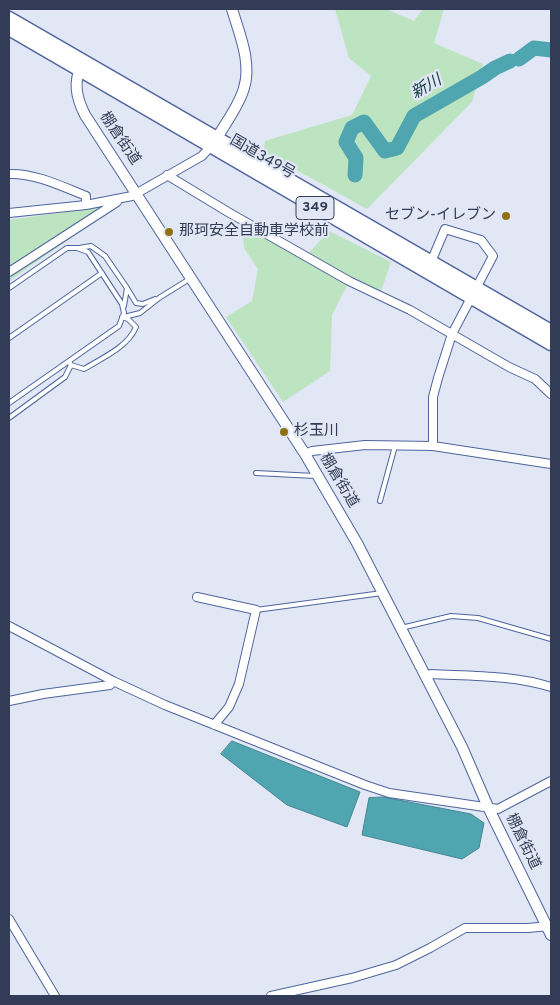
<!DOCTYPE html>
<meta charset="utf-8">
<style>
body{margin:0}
#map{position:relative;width:560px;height:1005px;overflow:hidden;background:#e1e7f4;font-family:Overpass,sans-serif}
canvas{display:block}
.frame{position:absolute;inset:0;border:10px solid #323c56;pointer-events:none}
</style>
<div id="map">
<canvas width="560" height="1005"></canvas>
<div class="frame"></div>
</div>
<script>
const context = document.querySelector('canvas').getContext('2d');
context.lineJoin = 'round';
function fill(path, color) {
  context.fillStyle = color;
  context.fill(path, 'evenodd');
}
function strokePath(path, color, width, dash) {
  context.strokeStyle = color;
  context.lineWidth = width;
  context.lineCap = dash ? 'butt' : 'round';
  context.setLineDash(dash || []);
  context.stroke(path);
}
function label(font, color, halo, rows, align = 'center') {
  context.font = font + ' Overpass,"Noto Sans JP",sans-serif';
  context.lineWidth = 4.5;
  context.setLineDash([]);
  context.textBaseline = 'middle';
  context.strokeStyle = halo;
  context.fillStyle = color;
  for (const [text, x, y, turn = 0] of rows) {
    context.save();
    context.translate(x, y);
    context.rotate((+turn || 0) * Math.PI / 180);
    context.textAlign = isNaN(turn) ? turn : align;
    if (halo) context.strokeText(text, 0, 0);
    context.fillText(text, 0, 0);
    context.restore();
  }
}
fill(new Path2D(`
 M 335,9 L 386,9 L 414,21 L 423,9 L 444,9 L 434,43 L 483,64 L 472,102 L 367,209 L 264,152 L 265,141 L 352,115 L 371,76 L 349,58 Z
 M 101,207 L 107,213 L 9,281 L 9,220 Z
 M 242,225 L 303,259 L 329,231 L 391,262 L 381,291 L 351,278 L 332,315 L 330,371 L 283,402 L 226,317 L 252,301 L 258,269 L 244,248 Z`), '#bde4c0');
const water = new Path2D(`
 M 232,741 L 360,792 L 347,827 L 287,805 L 221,754 Z
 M 383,797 L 471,814 L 484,823 L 479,848 L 462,859 L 362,835 L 369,798 Z`);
fill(water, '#4fa5b0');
strokePath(water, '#468695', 1);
strokePath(new Path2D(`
 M 519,59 L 534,48 L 551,50
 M 355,175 L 356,158 L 346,142 L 352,128 L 364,122 L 385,151 L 397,148 L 414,116 L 482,77 L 495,68 L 510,61`), '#4fa5b0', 15);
const service = new Path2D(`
 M 79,248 L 91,246 L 105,256 L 127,288 L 124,306
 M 9,288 L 67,248 L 77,248 L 88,252 L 122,304 L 124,313 L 119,326 L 9,403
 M 127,288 L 136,303 L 143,304 L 155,299
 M 124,317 L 140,313 L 159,298 L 191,278
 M 9,338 L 102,273
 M 71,365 L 84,369 C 102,358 128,347 136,327 L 128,319 L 122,317
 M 9,418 L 65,377 L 71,365 L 70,363
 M 256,473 L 315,476
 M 380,501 L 395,446
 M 256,610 L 382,593
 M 401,628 L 451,616 L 478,618 L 551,639`);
const minor = new Path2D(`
 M 9,174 C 35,173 61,186 86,196 L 86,205
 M 167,175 L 228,212 L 349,281 L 410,310 L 509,367 L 535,379 L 551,394
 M 9,213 L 86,205 L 132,196 L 202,156 L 213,144
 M 431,262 L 445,229 L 481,240 L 493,256 L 452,334 L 438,378 L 433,397 L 433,446
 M 9,272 L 117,202
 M 305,454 L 312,451 L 365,445 L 433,446 L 551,464
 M 197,597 L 256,610 L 239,684 L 229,707 L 214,725
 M 9,626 L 113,681 L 165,705 L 365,785 L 389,793 L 498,809 L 551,781
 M 426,677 L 431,674 C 471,676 513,675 551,687
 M 9,701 L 43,694 L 110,685 L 113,681
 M 9,919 L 55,996
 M 271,996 L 352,978 L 396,965 L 430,948 L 465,928 L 528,928 L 549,926`);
const tertiary = new Path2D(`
 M 82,64 C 73,82 76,97 85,115 L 305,454 L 357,543 L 462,747 L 488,807 L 551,935
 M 217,138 C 226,122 239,106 244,88 C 252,62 239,33 232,9`);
const trunk = new Path2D(`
 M 9,18 L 551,331
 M 9,29 L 551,344`);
strokePath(service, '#4e649d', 6);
strokePath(minor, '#4e649d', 10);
strokePath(tertiary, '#4e649d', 12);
strokePath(trunk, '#4e649d', 15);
strokePath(service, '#fff', 4);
strokePath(minor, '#fff', 8);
strokePath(tertiary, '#fff', 10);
strokePath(trunk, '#fff', 12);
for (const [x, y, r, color] of [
 [506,216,5,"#907015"],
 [169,232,5,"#907015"],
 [284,432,5,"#907015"]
]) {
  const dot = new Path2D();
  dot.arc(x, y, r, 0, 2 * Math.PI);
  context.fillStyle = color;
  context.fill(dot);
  strokePath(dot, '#e1e7f4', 2);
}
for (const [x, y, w] of [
 [315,208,38]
]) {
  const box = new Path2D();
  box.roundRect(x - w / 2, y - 11.5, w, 23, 4);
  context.fillStyle = '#e1e7f4';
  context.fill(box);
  strokePath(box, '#323c56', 1);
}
label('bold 14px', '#323c56', null, [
 ["349",315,208]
]);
label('15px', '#323c56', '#e1e7f4', [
 ["棚倉街道",119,139,56],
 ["国道349号",262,158,30],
 ["棚倉街道",338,481,59],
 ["棚倉街道",522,842,64]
]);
label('15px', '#323c56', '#e1e7f4', [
 ["セブン-イレブン",496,216,"right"],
 ["那珂安全自動車学校前",179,232],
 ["杉玉川",294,432]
], 'left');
label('italic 16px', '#123b40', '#e1e7f4', [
 ["新川",427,88,-30]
]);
</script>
